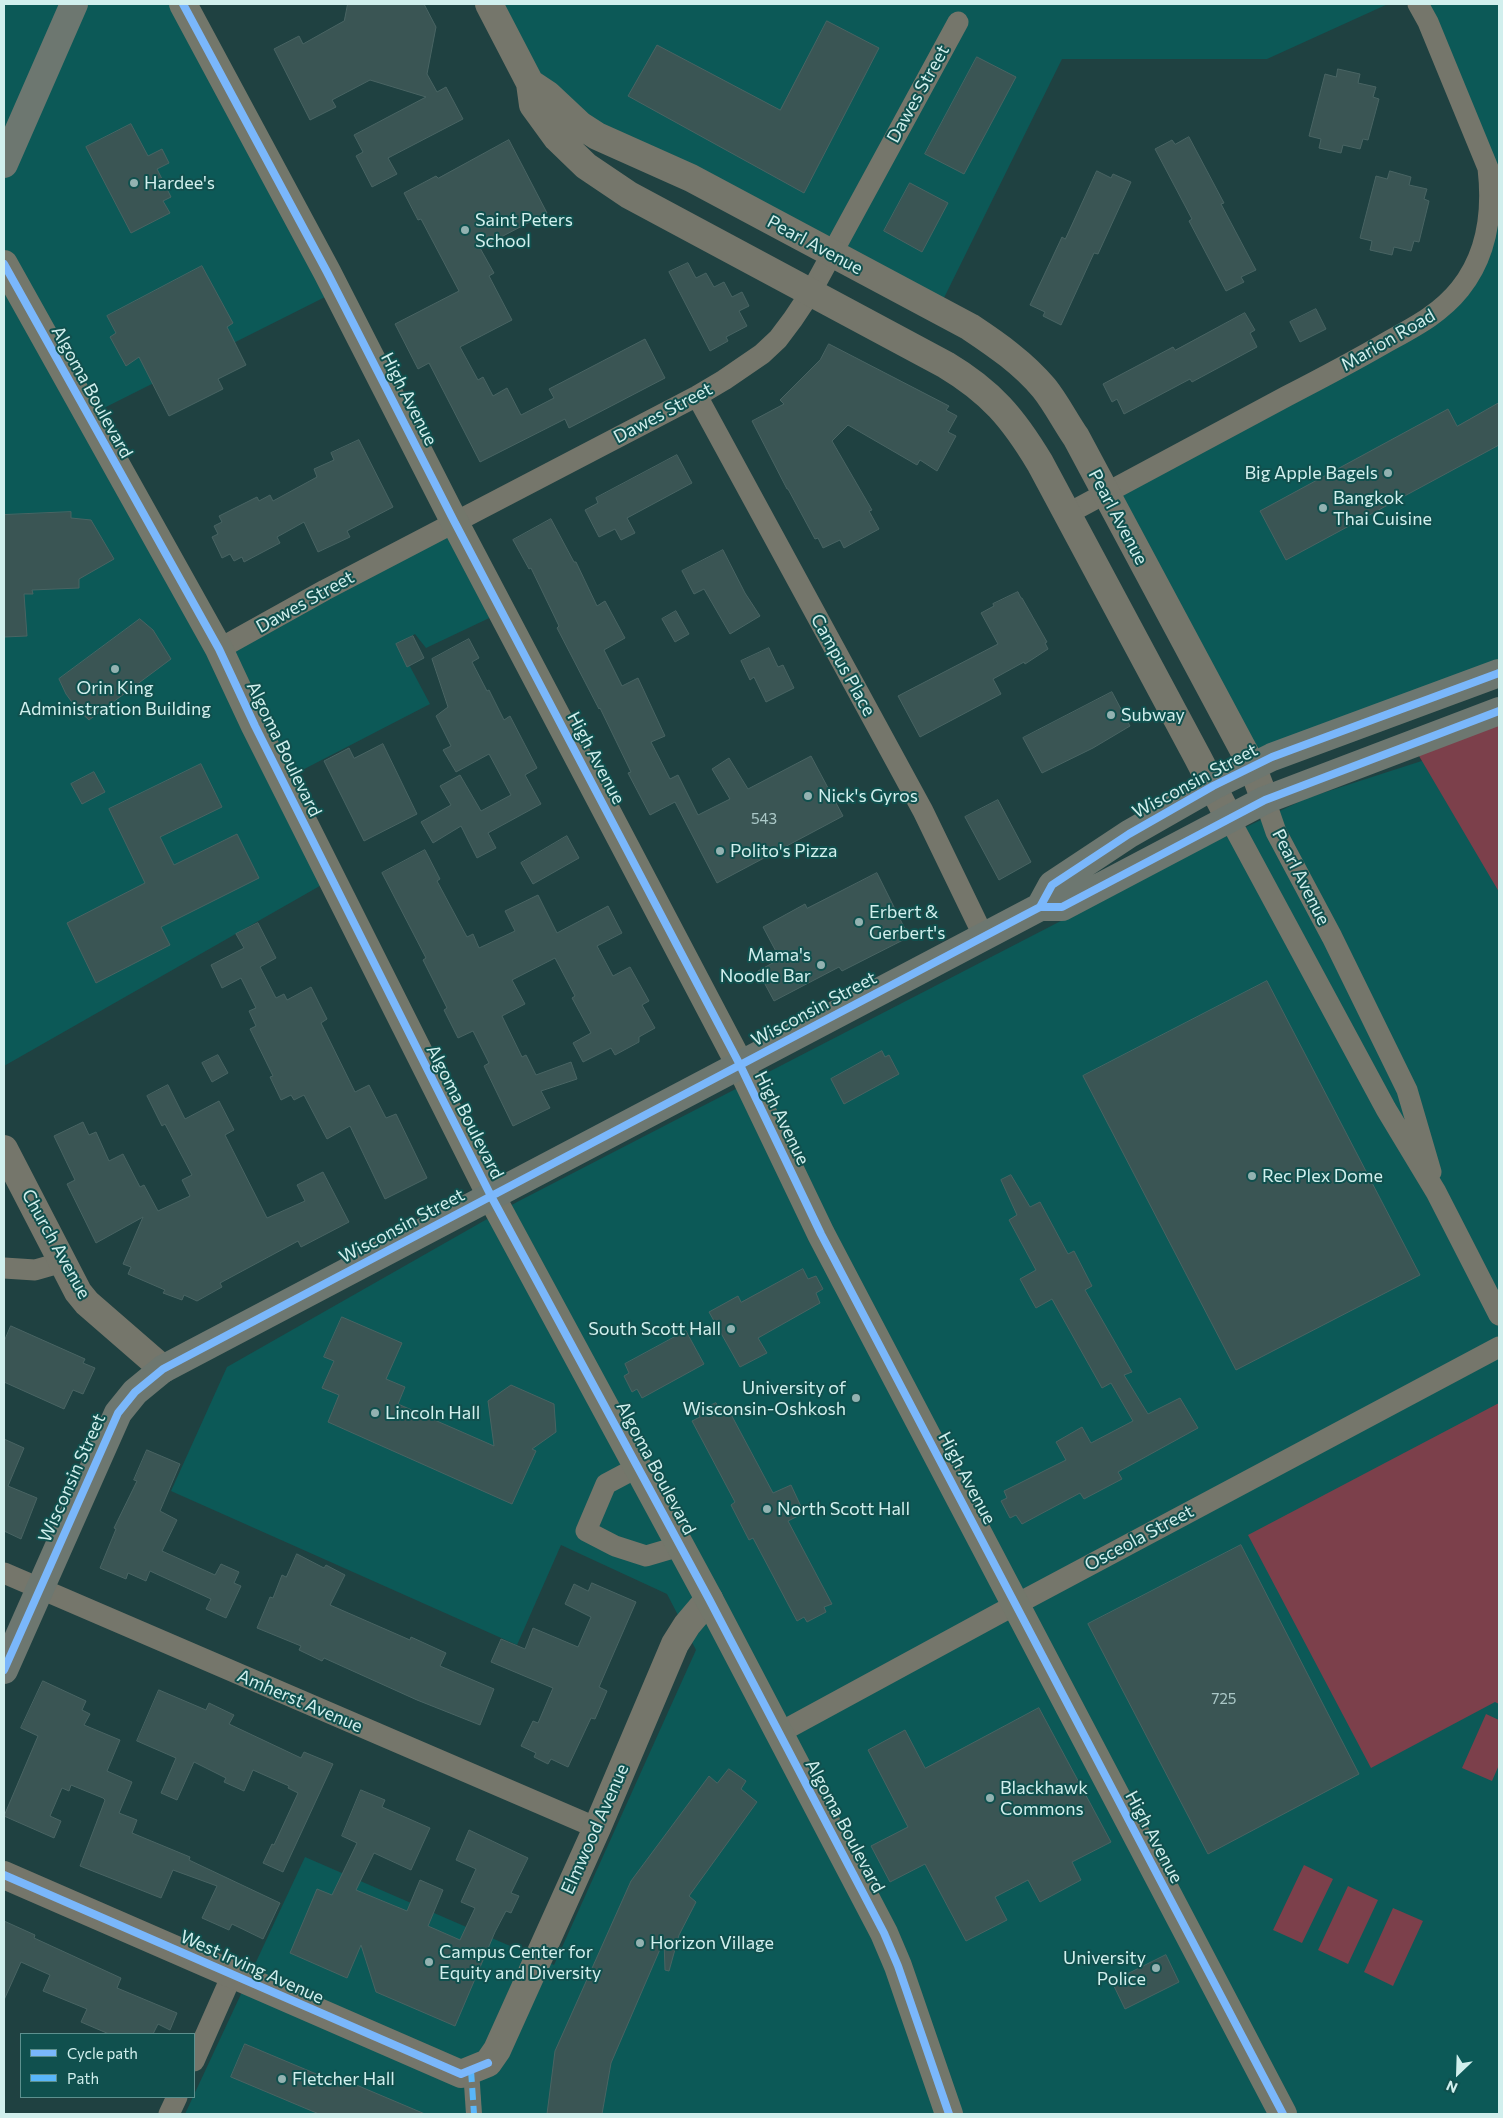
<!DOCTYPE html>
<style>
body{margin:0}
#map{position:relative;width:1503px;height:2118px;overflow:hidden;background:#1f4141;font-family:Commissioner,sans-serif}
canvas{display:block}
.frame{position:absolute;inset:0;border:5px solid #d1efed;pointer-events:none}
.legend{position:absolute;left:20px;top:2033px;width:175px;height:65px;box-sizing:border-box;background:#10504e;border:1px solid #5d908e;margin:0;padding:6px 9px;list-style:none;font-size:15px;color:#d1efed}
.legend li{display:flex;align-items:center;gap:10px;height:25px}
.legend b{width:25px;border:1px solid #5d908e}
.north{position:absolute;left:1433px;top:2048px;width:50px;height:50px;-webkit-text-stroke:4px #10504e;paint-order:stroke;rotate:204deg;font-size:14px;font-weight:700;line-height:20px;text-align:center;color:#d1efed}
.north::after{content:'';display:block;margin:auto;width:18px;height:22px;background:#d1efed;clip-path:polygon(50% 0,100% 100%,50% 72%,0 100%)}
</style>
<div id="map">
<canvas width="1503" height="2118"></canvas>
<div class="frame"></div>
<ul class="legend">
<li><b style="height:6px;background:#7ab7fb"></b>Cycle path</li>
<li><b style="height:6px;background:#59b6f9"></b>Path</li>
</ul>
<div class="north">N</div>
</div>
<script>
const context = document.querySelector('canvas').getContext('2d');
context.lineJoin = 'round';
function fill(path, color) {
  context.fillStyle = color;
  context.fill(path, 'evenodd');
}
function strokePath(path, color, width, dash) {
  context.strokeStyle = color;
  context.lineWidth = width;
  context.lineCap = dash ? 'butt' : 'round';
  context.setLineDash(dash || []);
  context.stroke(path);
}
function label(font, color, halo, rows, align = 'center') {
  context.font = font + ' Commissioner,sans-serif';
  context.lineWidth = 4;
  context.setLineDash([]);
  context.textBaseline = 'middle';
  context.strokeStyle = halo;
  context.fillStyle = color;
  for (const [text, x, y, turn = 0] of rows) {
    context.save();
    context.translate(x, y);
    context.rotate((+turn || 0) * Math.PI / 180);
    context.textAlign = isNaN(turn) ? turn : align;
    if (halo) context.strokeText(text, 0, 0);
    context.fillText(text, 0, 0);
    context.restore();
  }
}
fill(new Path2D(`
 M 4,4 L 183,4 L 337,291 L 100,410 L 219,649 L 454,521 L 502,612 L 426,648 L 415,634 L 398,644 L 430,704 L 283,780 L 332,879 L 4,1066 Z
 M 489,4 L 1388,4 L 1267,59 L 1062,59 L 938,310 L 567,114 Z
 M 1418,4 L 1499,4 L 1499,673 L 1252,766 L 1105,494 L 1461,288 L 1490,192 Z
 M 1499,736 L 1499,2114 L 185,2114 L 305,1857 L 554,1965 L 696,1650 L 667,1594 L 561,1545 L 517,1645 L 171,1491 L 227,1367 L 517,1202 L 1204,847 L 1307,798 Z`), '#0c5957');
fill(new Path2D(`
 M 1499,711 L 1499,892 L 1412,744 Z
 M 1499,1403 L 1499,1704 L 1495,1702 L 1371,1768 L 1248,1535 Z
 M 1486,1714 L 1499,1720 L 1499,1765 L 1492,1781 L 1462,1768 Z
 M 1304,1865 L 1333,1879 L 1302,1943 L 1273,1930 Z
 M 1348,1886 L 1378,1900 L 1348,1964 L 1318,1950 Z
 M 1393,1908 L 1423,1921 L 1393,1986 L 1364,1972 Z`), '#7c404b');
const building = new Path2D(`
 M 348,4 L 424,4 L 436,27 L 427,74 L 437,92 L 446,87 L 463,119 L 388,158 L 397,174 L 372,187 L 356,156 L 363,152 L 354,135 L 426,97 L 370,80 L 332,100 L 336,107 L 310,120 L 274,49 L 299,36 L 303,44 L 344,21 Z
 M 827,21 L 879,48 L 804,193 L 628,96 L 657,45 L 780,110 Z
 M 977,57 L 1016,77 L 964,174 L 925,154 Z
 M 1338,69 L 1360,74 L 1358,83 L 1376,87 L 1373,97 L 1379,99 L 1368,140 L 1363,139 L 1360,149 L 1343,145 L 1341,153 L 1319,148 L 1321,139 L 1309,136 L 1325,74 L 1336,77 Z
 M 131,124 L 148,156 L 162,149 L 169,163 L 157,169 L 171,197 L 163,201 L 170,213 L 131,233 L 86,147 Z
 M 1189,137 L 1224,203 L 1221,204 L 1256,270 L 1241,277 L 1244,282 L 1226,291 L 1189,221 L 1192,219 L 1155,149 L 1172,140 L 1175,144 Z
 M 509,140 L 547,213 L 480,248 L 494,273 L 489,276 L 512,320 L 460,347 L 478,380 L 483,377 L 493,396 L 507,388 L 521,415 L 554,398 L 549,389 L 645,339 L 665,378 L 569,428 L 565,419 L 480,462 L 429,363 L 418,369 L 395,324 L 459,291 L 421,219 L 418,220 L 404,193 L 436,176 L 438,178 Z
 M 1097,171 L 1111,178 L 1113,174 L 1131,182 L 1098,254 L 1094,253 L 1061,325 L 1043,316 L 1045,312 L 1030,305 L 1062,237 L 1065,239 Z
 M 1390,171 L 1411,177 L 1409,185 L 1427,189 L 1424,199 L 1429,201 L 1419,242 L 1414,241 L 1411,251 L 1394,247 L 1392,255 L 1370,250 L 1372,241 L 1360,238 L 1376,176 L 1387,179 Z
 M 910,183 L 948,203 L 922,252 L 884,231 Z
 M 688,263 L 696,278 L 706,273 L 714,287 L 724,282 L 732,297 L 742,292 L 749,306 L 739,311 L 747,326 L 726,337 L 728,341 L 710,351 L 669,272 Z
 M 202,266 L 233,323 L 227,327 L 246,365 L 218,379 L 223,389 L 169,416 L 139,357 L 126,366 L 110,337 L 116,333 L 107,316 Z
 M 1316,309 L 1326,329 L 1300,342 L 1290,322 Z
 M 1245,313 L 1255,330 L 1250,333 L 1257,347 L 1192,382 L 1190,379 L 1124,414 L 1117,399 L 1112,402 L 1103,384 L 1173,347 L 1175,350 Z
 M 829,344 L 949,406 L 946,410 L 957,416 L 948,432 L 956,436 L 937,471 L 920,460 L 917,465 L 848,425 L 832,441 L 872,510 L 869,511 L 879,529 L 844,548 L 840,540 L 823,548 L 818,538 L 815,539 L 788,489 L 787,489 L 752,421 L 784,404 L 780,400 L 820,360 Z
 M 1499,403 L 1499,445 L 1286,560 L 1260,511 L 1448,409 L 1457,426 Z
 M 359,440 L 393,507 L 347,531 L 350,537 L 318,552 L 304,522 L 277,537 L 280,543 L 244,562 L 242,557 L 234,561 L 230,554 L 222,558 L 212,537 L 218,534 L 214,526 L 222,522 L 219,516 L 257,497 L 259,501 L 270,495 L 273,501 L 317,477 L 314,469 L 334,460 L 331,453 Z
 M 677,455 L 692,483 L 627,518 L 635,533 L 621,540 L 615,529 L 599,537 L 585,510 L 598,503 L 596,498 Z
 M 71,512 L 71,518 L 91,520 L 114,559 L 79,579 L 79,588 L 32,590 L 33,594 L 24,594 L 27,636 L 4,637 L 4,515 Z
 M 551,519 L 574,562 L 576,562 L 597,606 L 605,601 L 625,638 L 604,650 L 622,686 L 638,678 L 665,736 L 651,742 L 670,779 L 678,775 L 698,815 L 730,799 L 712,769 L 729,758 L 748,789 L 811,756 L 843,816 L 717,883 L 675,802 L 650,815 L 628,773 L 631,772 L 600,708 L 599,709 L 557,628 L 559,626 L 531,568 L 529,569 L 513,540 Z
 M 723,550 L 745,593 L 760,616 L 730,634 L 704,589 L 694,594 L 682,571 Z
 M 1018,592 L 1021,598 L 1022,598 L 1047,642 L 1045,643 L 1048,649 L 1025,664 L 1024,662 L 993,679 L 1001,694 L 920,737 L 898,696 L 998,644 L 981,613 L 994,606 L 993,604 Z
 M 676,611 L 689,634 L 675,642 L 662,619 Z
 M 140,619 L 153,630 L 171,659 L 89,720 L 77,709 L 66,694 L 59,679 Z
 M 413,636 L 424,658 L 407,667 L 396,644 Z
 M 469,639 L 479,658 L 472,662 L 487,691 L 489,690 L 504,720 L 510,716 L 537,768 L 525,775 L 541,804 L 488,833 L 496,848 L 477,858 L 461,826 L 433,843 L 421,822 L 451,805 L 440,786 L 460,775 L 481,811 L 511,795 L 489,754 L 456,772 L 443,750 L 451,746 L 436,716 L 448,707 L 432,659 Z
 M 769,648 L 778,667 L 783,665 L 794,688 L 766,702 L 754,677 L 750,680 L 741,661 Z
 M 1112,692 L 1130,726 L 1093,748 L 1042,773 L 1023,738 Z
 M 383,744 L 417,814 L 364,841 L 324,761 L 349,748 L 354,758 Z
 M 201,764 L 222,807 L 160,837 L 174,865 L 237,834 L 259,878 L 161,927 L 170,945 L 96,983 L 67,923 L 145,883 L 109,809 Z
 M 94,772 L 105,792 L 82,804 L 71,784 Z
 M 998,800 L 1031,862 L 999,880 L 965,817 Z
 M 567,836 L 579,858 L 533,884 L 521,863 Z
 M 425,850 L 440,879 L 437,881 L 467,937 L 473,934 L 479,948 L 515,931 L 505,911 L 538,895 L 557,933 L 608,906 L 622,933 L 597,946 L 613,976 L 630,967 L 649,1001 L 642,1005 L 655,1028 L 639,1037 L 639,1042 L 615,1055 L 611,1048 L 583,1062 L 573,1043 L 591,1033 L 572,998 L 575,996 L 555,958 L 512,980 L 525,1004 L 502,1016 L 522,1057 L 526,1055 L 536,1075 L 571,1062 L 577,1079 L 541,1091 L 550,1108 L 513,1126 L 484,1066 L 489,1063 L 473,1031 L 458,1038 L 444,1010 L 447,1008 L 423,960 L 426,958 L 382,873 Z
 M 877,873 L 909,937 L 842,971 L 839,967 L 774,1001 L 758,971 L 780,959 L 763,927 L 805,904 L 807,908 Z
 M 258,923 L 276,958 L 260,967 L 276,998 L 284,994 L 287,1000 L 311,987 L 327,1019 L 321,1023 L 355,1092 L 369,1085 L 386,1118 L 396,1114 L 427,1178 L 385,1199 L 350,1126 L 327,1139 L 304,1095 L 294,1100 L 291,1095 L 281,1100 L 270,1077 L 273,1076 L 250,1029 L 256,1026 L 249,1011 L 256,1008 L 241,978 L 222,988 L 211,965 L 244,948 L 236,934 Z
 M 1267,981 L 1420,1275 L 1236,1370 L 1083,1076 Z
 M 882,1051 L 885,1057 L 889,1055 L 899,1074 L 844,1104 L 831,1079 Z
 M 218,1055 L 228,1073 L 212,1082 L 202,1063 Z
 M 168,1085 L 185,1119 L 219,1101 L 234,1130 L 225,1135 L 267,1218 L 305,1201 L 297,1185 L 323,1172 L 349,1222 L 301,1247 L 298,1241 L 220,1283 L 222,1287 L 197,1301 L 184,1295 L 182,1300 L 163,1293 L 165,1290 L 128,1274 L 131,1267 L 123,1264 L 143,1217 L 96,1243 L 67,1184 L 75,1180 L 54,1136 L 83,1122 L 89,1135 L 96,1132 L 109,1161 L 123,1154 L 140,1187 L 144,1185 L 158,1211 L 190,1196 L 182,1180 L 192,1175 L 165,1124 L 162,1126 L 147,1096 Z
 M 1011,1175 L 1030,1207 L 1040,1202 L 1068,1254 L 1074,1251 L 1092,1286 L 1085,1290 L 1132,1372 L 1124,1375 L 1148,1414 L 1180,1398 L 1198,1428 L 1118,1472 L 1122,1479 L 1084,1499 L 1080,1493 L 1022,1524 L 1016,1515 L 1010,1518 L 1001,1501 L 1007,1498 L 1004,1491 L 1066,1460 L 1056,1442 L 1082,1427 L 1091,1443 L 1133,1421 L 1111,1383 L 1102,1388 L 1052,1299 L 1036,1308 L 1020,1279 L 1036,1270 L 1009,1220 L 1017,1215 L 1001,1180 Z
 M 803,1269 L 808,1279 L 816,1276 L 823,1289 L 816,1293 L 820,1303 L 758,1338 L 767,1353 L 740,1367 L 709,1312 L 738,1296 L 741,1302 Z
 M 342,1317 L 402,1343 L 386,1379 L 405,1387 L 398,1404 L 494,1446 L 488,1401 L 511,1385 L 554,1404 L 556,1432 L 532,1449 L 536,1451 L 512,1504 L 328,1422 L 339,1395 L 322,1388 L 334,1361 L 324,1357 Z
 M 11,1326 L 85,1359 L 83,1363 L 95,1368 L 83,1394 L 73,1390 L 64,1409 L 4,1382 L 4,1342 Z
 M 686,1331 L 704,1364 L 642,1398 L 637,1389 L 632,1392 L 624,1376 L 629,1373 L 625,1364 Z
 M 716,1403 L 719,1408 L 726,1405 L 773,1493 L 791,1485 L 804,1513 L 788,1521 L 832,1604 L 824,1607 L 826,1612 L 807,1622 L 804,1617 L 797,1621 L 753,1538 L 749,1540 L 731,1505 L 735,1502 L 692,1421 L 700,1417 L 697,1412 Z
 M 4,1439 L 24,1448 L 8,1486 L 37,1498 L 21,1539 L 4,1531 Z
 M 147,1450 L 180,1464 L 160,1511 L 177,1520 L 162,1551 L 215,1575 L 221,1564 L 239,1572 L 234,1583 L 241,1586 L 226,1618 L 206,1609 L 211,1599 L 150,1571 L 146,1581 L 128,1573 L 126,1579 L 100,1568 L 116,1529 L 114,1528 L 137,1481 L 134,1480 Z
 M 1241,1545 L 1359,1774 L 1208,1854 L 1088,1624 Z
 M 297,1554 L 324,1568 L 326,1565 L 345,1575 L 330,1605 L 410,1640 L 411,1637 L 446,1653 L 440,1666 L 494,1689 L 480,1725 L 417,1700 L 324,1658 L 322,1661 L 299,1650 L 301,1646 L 257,1628 L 270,1597 L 273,1598 L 282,1575 L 286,1577 Z
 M 592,1583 L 636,1602 L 599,1687 L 607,1691 L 595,1719 L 591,1718 L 568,1767 L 551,1759 L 548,1764 L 534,1757 L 536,1753 L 521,1746 L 533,1721 L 538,1723 L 553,1688 L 491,1662 L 501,1639 L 525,1649 L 533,1628 L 578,1647 L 591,1617 L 565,1604 L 574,1584 L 588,1591 Z
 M 43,1681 L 86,1701 L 82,1710 L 90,1714 L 84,1725 L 120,1740 L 107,1771 L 132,1782 L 119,1813 L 137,1820 L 132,1833 L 190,1857 L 189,1860 L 280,1903 L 263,1939 L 232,1924 L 229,1930 L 202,1918 L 217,1886 L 173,1870 L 161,1898 L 80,1866 L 105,1800 L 103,1798 L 71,1785 L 69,1791 L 62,1788 L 50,1816 L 61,1821 L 54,1838 L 4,1816 L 38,1736 L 21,1728 Z
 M 159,1690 L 206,1710 L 209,1703 L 234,1715 L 229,1724 L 301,1758 L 304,1752 L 333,1764 L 283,1872 L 263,1863 L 272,1844 L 274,1845 L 298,1793 L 288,1788 L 289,1786 L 253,1770 L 244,1791 L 224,1782 L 226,1778 L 194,1762 L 177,1800 L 161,1793 L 176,1758 L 137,1741 Z
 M 1039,1708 L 1111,1842 L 1072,1862 L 1081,1880 L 1040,1902 L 1028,1880 L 995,1897 L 1007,1920 L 966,1941 L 925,1864 L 890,1882 L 871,1846 L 908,1827 L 868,1750 L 905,1730 L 925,1768 Z
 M 729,1769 L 746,1781 L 741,1789 L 757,1802 L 689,1896 L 696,1902 L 679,1935 L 669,1971 L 665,1970 L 664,1940 L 611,2063 L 602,2114 L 547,2114 L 555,2051 L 631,1881 L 709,1776 L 717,1783 Z
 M 361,1790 L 385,1800 L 382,1807 L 430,1828 L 411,1870 L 374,1853 L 356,1890 L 407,1911 L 420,1880 L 443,1890 L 428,1926 L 460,1940 L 475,1908 L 461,1902 L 476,1869 L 456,1860 L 469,1830 L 528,1858 L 511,1893 L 519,1896 L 511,1913 L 506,1911 L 495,1932 L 455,2026 L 376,1992 L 361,1945 L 347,1978 L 290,1953 L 317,1889 L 332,1895 L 357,1843 L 342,1836 Z
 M 4,1921 L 35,1935 L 34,1938 L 121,1978 L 117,1988 L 177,2013 L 170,2030 L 158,2024 L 153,2034 L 109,2034 L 81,2022 L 87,2009 L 43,1991 L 50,1975 L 21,1962 L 4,2000 Z
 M 1166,1955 L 1179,1982 L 1125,2009 L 1112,1982 Z
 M 245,2044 L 345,2086 L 347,2081 L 425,2114 L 319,2114 L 231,2077 Z`);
fill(building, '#3a5554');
strokePath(building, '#496463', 1);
strokePath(new Path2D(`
 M 471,2070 L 474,2114`), '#75766b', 16);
strokePath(new Path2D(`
 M 697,396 L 923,811 L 984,937
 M 1067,514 C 1141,475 1213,435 1287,396 C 1320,379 1354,361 1387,342 C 1414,327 1440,314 1460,289 C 1488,254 1493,211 1488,168 L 1428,22 L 1418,4
 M 219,649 L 325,590 L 697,396 L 724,380 L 762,354 L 778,339 L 793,319 L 811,292 L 958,22
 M 1265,800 L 1276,832 L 1332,937 L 1407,1090 L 1431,1172
 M 1229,818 L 1386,1109 L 1436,1192 L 1499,1315
 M 4,1268 L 35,1270 L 63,1262
 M 638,1467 L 606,1484 L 586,1531 L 615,1546 L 646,1556 L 680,1546
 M 4,1573 L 597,1828
 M 779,1733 L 998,1614 L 1499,1347
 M 194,2061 L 232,1975
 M 169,2114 L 177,2097`), '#75766b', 21);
strokePath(new Path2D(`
 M 489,4 L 530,83 L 533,105 L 557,138 L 586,166 L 629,195 L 946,365 C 991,392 1013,418 1040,463 L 1198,758 L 1229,818
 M 530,83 L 548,95 L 580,125 L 597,136 L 691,178 L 970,327 C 997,345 1023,363 1044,388 C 1056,403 1065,421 1076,437 L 1252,766 L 1265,800
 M 4,1149 L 78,1292 L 87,1303 L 163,1369
 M 4,1875 L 461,2074 L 488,2063 L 497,2050 L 597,1828 L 675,1644 L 687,1625 L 709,1599`), '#75766b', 28);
strokePath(new Path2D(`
 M 183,4 L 327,272 L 454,521 L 740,1065 L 821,1234 L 1283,2114
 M 4,264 L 219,649 L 255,726 L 491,1196 L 709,1599 L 884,1933 L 898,1966 L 949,2114`), '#73776b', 28);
strokePath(new Path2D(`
 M 4,164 L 74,4
 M 1040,907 L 1052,885 L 1129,834 L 1213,786 L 1272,757 L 1499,673
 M 4,1670 L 118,1413 L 135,1392 L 163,1369 L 1040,907 L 1062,907 L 1265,800 L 1499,711`), '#6d7770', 28);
strokePath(new Path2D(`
 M 471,2070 L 474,2114`), '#59b6f9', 6, [12, 6]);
strokePath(new Path2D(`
 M 183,4 L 327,272 L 454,521 L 740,1065 L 821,1234 L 1283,2114
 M 4,264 L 219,649 L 255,726 L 491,1196 L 709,1599 L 884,1933 L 898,1966 L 949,2114
 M 1040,907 L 1052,885 L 1129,834 L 1213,786 L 1272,757 L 1499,673
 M 4,1670 L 118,1413 L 135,1392 L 163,1369 L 1040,907 L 1062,907 L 1265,800 L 1499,711
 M 4,1875 L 461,2074 L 488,2063`), '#7ab7fb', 8);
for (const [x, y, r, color] of [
 [134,183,5,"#93b2b1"],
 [465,230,5,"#93b2b1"],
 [1388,473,5,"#93b2b1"],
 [1323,508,5,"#93b2b1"],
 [115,669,5,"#93b2b1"],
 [1111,715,5,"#93b2b1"],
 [808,796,5,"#93b2b1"],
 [720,851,5,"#93b2b1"],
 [859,922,5,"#93b2b1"],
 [821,965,5,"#93b2b1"],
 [1252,1176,5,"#93b2b1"],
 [731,1329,5,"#93b2b1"],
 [856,1398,5,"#93b2b1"],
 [375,1413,5,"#93b2b1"],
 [767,1509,5,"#93b2b1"],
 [990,1798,5,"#93b2b1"],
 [640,1943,5,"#93b2b1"],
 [429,1962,5,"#93b2b1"],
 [1156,1968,5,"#93b2b1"],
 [282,2079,5,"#93b2b1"]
]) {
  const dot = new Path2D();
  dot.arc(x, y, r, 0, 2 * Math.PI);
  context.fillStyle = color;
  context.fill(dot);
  strokePath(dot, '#10504e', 2);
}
label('15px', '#abc8c7', null, [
 ["543",764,819],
 ["725",1224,1699]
]);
label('18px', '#d1efed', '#10504e', [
 ["Dawes Street",918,94,-61],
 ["Pearl Avenue",815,245,28],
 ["Marion Road",1388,340,-30],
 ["Algoma Boulevard",92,392,61],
 ["High Avenue",409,399,63],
 ["Dawes Street",663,413,-28],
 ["Pearl Avenue",1118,517,62],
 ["Dawes Street",305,602,-29],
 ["Campus Place",843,665,61],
 ["Algoma Boulevard",284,749,64],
 ["High Avenue",596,758,62],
 ["Wisconsin Street",1195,781,-28],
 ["Pearl Avenue",1301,877,63],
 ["Wisconsin Street",814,1009,-28],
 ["Algoma Boulevard",465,1112,63],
 ["High Avenue",782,1118,64],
 ["Wisconsin Street",402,1226,-28],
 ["Church Avenue",56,1244,61],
 ["Algoma Boulevard",656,1468,62],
 ["Wisconsin Street",72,1478,-66],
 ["High Avenue",967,1478,62],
 ["Osceola Street",1139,1538,-28],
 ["Amherst Avenue",300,1701,23],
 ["Algoma Boulevard",845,1826,62],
 ["Elmwood Avenue",595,1829,-66],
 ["High Avenue",1154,1837,62],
 ["West Irving Avenue",252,1967,24]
]);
label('18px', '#d1efed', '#10504e', [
 ["Hardee's",144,183],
 ["Saint Peters",475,220],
 ["School",475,241],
 ["Big Apple Bagels",1378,473,"right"],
 ["Bangkok",1333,498],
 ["Thai Cuisine",1333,519],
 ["Orin King",115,688,"center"],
 ["Administration Building",115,709,"center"],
 ["Subway",1121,715],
 ["Nick's Gyros",818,796],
 ["Polito's Pizza",730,851],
 ["Erbert &",869,912],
 ["Gerbert's",869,933],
 ["Mama's",811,955,"right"],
 ["Noodle Bar",811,976,"right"],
 ["Rec Plex Dome",1262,1176],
 ["South Scott Hall",721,1329,"right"],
 ["University of",846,1388,"right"],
 ["Wisconsin-Oshkosh",846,1409,"right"],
 ["Lincoln Hall",385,1413],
 ["North Scott Hall",777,1509],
 ["Blackhawk",1000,1788],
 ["Commons",1000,1809],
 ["Horizon Village",650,1943],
 ["Campus Center for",439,1952],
 ["Equity and Diversity",439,1973],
 ["University",1146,1958,"right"],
 ["Police",1146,1979,"right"],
 ["Fletcher Hall",292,2079]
], 'left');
</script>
